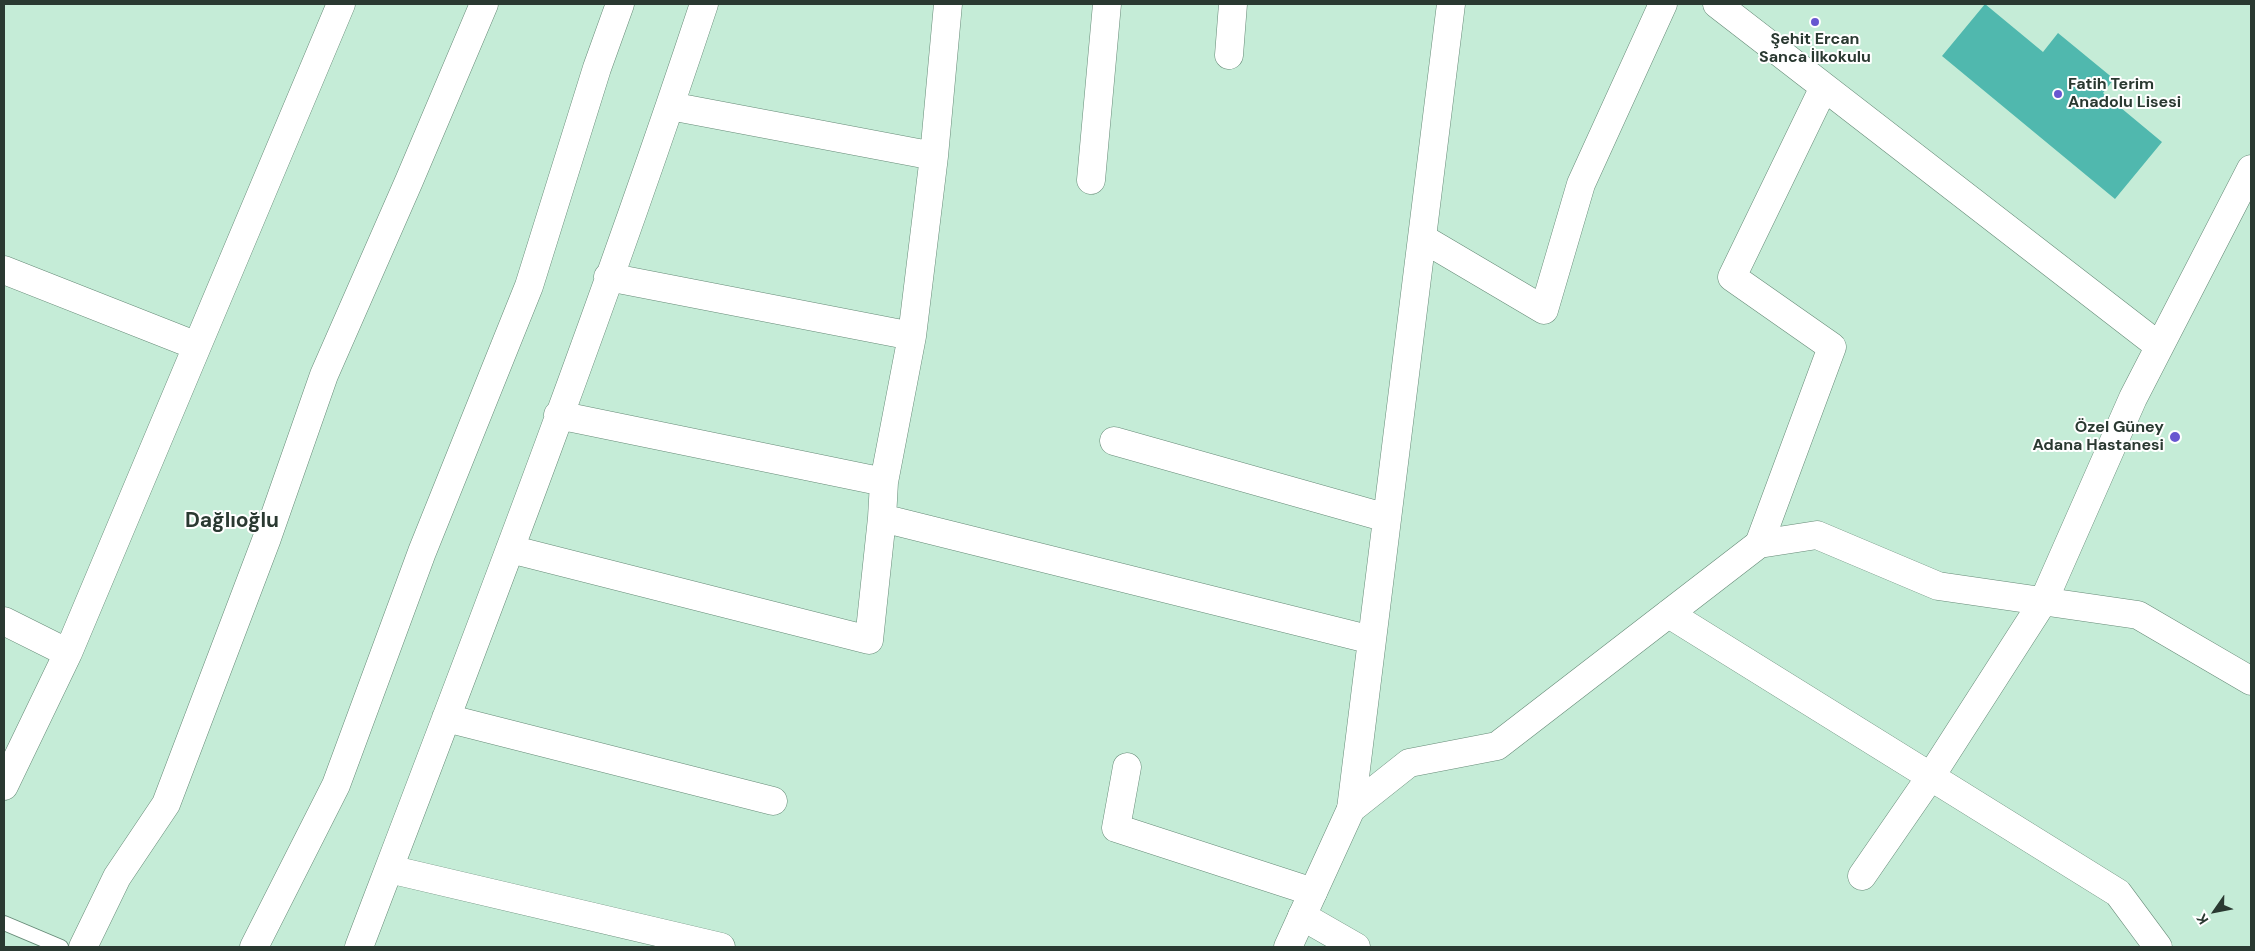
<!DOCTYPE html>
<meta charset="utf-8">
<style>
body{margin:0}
#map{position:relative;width:2255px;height:951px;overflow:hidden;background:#c5ecd7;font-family:"DM Sans",sans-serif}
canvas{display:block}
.frame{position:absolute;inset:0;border:5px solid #2a3931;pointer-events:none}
.north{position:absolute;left:2190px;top:886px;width:50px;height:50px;-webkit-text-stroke:4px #fff;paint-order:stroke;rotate:237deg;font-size:14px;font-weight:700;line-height:20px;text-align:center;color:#2a3931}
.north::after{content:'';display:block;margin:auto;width:18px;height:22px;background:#2a3931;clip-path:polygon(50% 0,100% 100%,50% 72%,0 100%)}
</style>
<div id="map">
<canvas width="2255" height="951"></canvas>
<div class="frame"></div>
<div class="north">K</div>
</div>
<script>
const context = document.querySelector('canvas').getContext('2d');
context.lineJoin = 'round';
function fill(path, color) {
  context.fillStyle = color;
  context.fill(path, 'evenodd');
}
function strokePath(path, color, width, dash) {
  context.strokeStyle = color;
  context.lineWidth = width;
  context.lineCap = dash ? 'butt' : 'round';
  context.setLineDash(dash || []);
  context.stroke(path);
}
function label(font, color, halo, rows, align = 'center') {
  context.font = font + ' "DM Sans",sans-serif';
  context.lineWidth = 4;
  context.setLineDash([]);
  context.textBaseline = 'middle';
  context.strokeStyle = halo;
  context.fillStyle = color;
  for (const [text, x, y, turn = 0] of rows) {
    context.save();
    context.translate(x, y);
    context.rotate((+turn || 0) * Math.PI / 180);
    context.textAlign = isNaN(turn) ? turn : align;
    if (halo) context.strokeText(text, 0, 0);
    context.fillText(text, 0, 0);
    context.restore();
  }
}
fill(new Path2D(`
 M 1985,4 L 2043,52 L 2058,33 L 2114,79 L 2103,93 L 2162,142 L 2115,199 L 1942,56 Z`), '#50b8ae');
const service = new Path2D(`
 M 4,923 L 61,947`);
const minor = new Path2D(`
 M 1717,4 L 2159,346
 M 1229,55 L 1233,4
 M 670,106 L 934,156
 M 1091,180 L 1107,4
 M 1422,238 L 1544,310 L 1581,184 L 1663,4
 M 4,270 L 197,346
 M 608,277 L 912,336
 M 558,415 L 884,482
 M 1114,441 L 1387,518
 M 882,518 L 1372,640
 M 1759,544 L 1832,347 L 1732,277 L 1824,87
 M 510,549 L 869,640 L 882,518 L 884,482 L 912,336 L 934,156 L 948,4
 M 1669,614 L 2118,893 L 2158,947
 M 4,621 L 68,653
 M 446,718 L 773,801
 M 1127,767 L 1116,828 L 1313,892
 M 4,786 L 68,653 L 341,4
 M 1351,809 L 1451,4
 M 389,869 L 721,947
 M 1862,876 L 1931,776 L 2044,600 L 2133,398 L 2251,169
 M 1302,916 L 1356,947
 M 83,947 L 117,877 L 166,804 L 267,538 L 324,375 L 409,181 L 484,4
 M 254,947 L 336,785 L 422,552 L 529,286 L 597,68 L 620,4
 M 359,947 C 478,635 599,321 704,4`);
const secondary = new Path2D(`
 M 1288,947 L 1351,809 L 1409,763 L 1497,746 L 1759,544 L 1817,535 L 1938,586 L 2138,615 L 2251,681`);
strokePath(service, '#668a77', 16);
strokePath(minor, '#668a77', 29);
strokePath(secondary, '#668a77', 29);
strokePath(service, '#fff', 14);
strokePath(minor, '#fff', 28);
strokePath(secondary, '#fff', 28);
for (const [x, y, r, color] of [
 [1815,22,5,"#6857d0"],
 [2058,94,5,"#6857d0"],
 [2175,437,6,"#6857d0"]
]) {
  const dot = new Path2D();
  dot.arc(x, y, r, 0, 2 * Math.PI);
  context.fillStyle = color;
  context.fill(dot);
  strokePath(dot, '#fff', 2);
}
label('bold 16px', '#2a3931', '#fff', [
 ["Şehit Ercan",1815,40],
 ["Sanca İlkokulu",1815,58],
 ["Fatih Terim",2068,85,"left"],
 ["Anadolu Lisesi",2068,103,"left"],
 ["Özel Güney",2164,428,"right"],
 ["Adana Hastanesi",2164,446,"right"]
]);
label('bold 21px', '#2a3931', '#fff', [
 ["Dağlıoğlu",232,521]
]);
</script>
